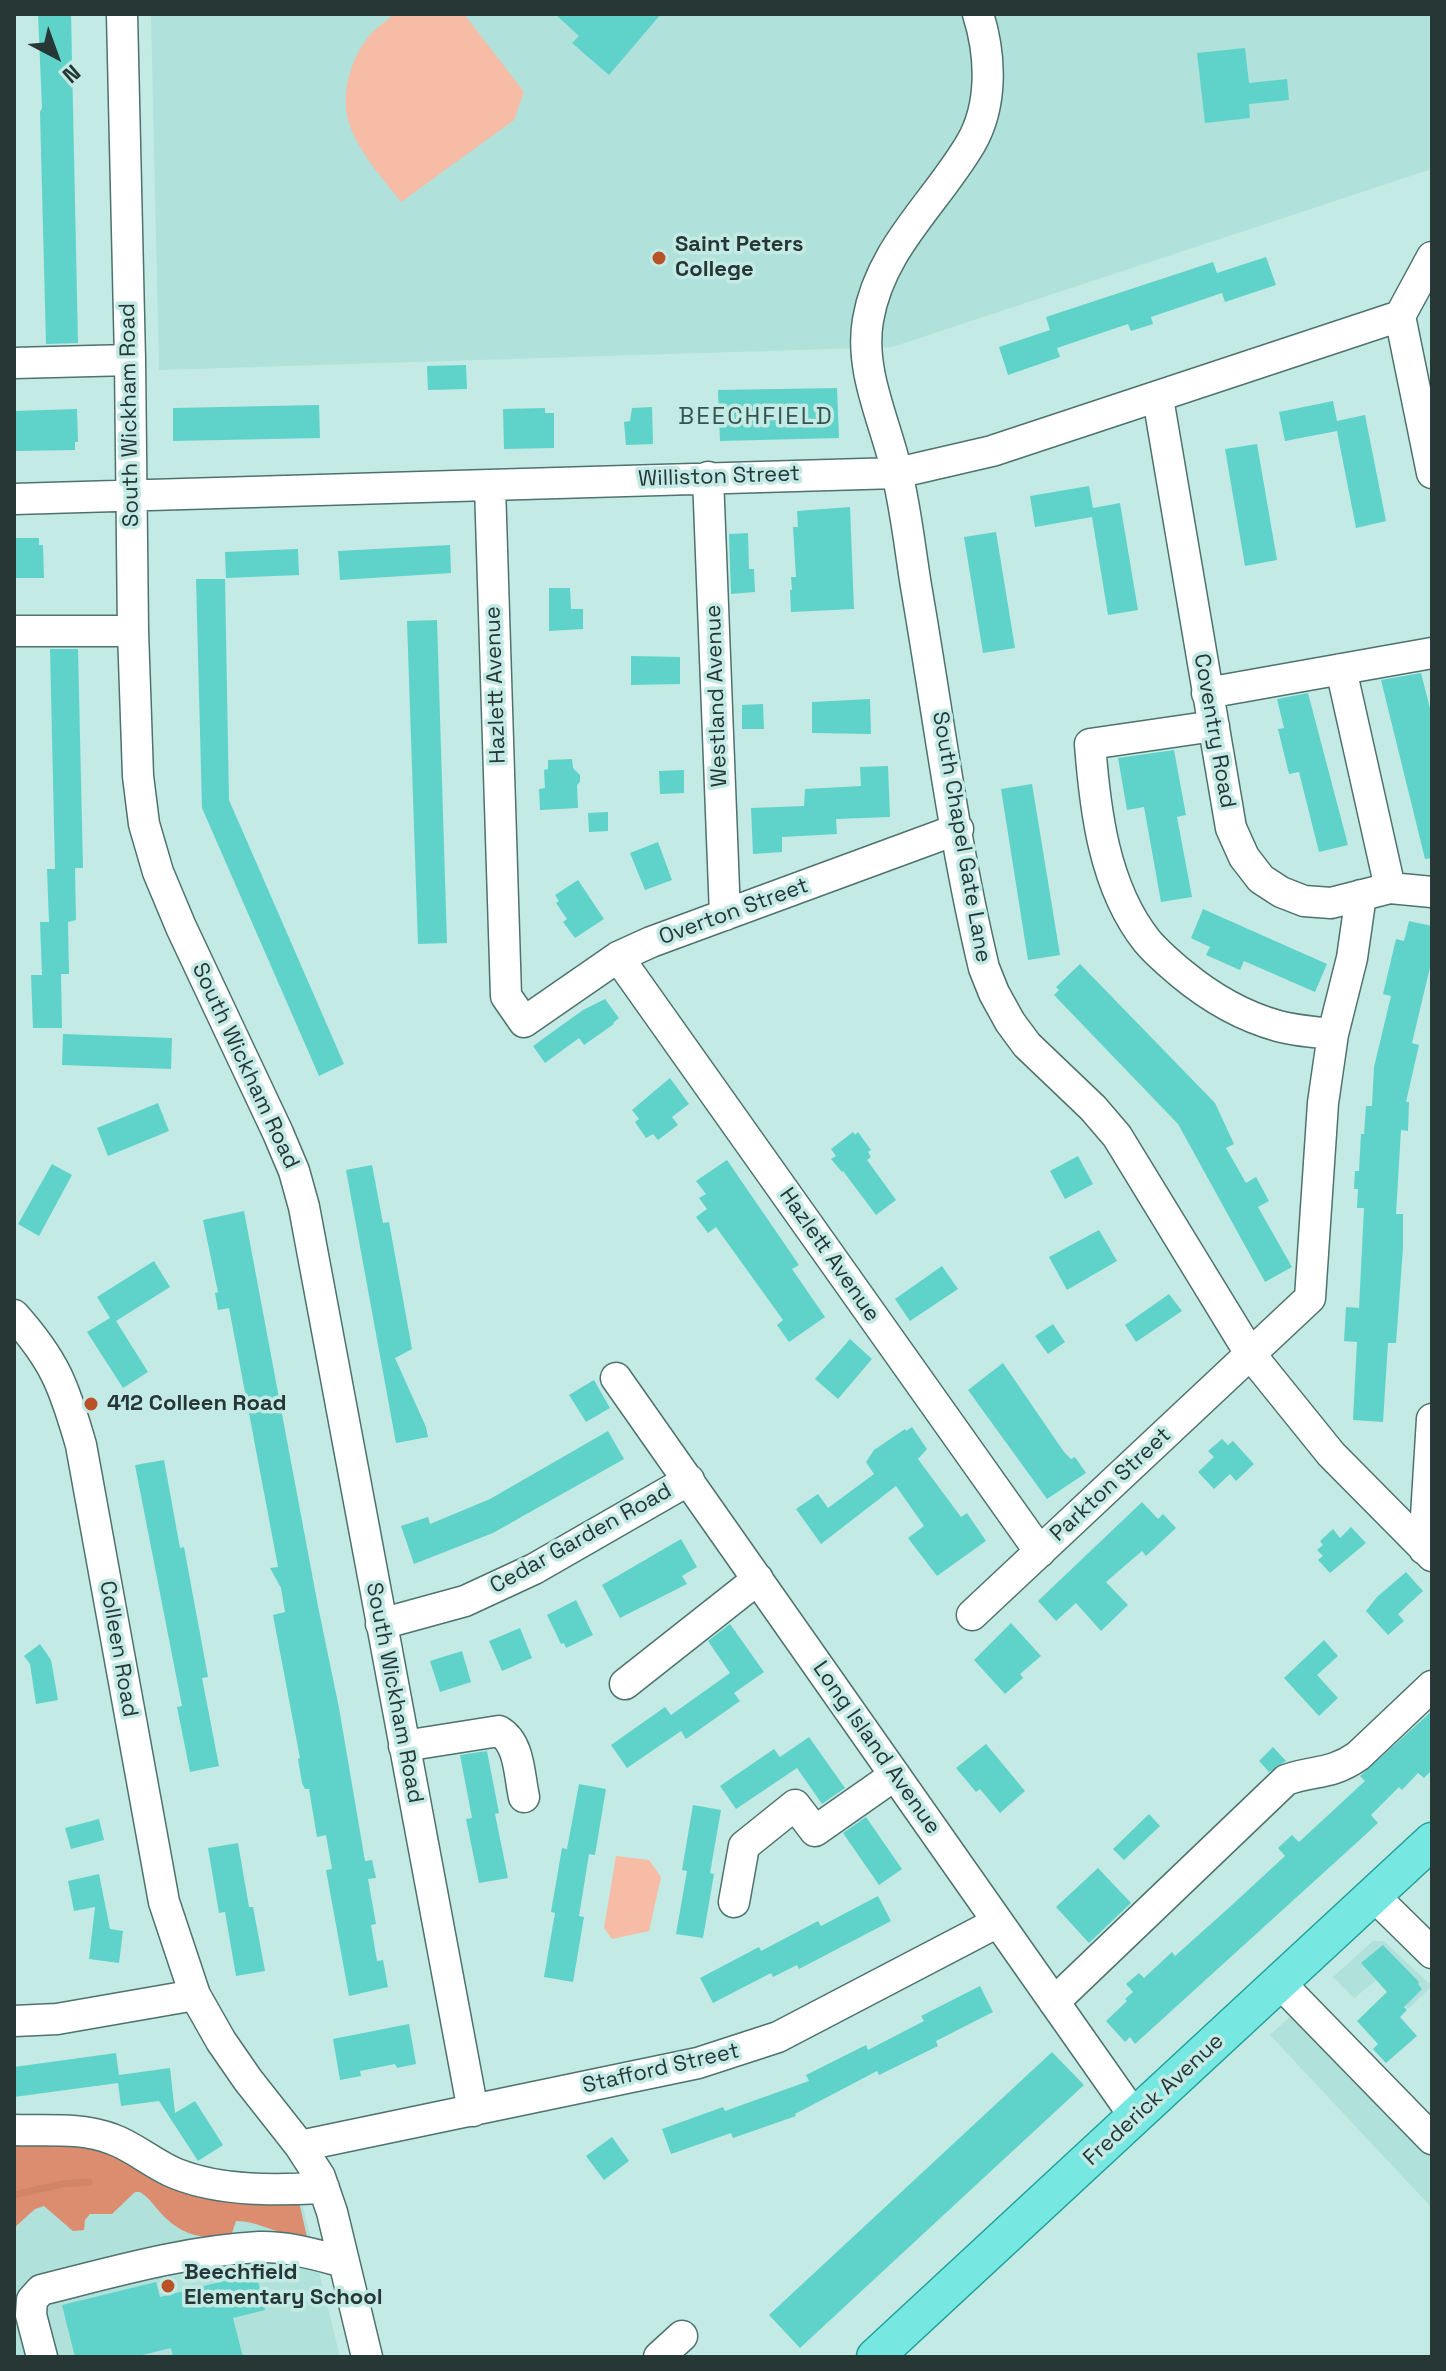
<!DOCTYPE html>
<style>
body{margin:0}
#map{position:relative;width:1446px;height:2371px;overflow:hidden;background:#c3eae5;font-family:"Space Grotesk",sans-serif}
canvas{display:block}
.frame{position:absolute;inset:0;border:16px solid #273735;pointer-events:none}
.north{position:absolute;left:16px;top:16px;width:80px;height:80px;-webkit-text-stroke:6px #c3eae5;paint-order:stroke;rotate:139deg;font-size:22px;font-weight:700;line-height:32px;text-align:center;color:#273735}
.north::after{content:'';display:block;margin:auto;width:28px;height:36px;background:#273735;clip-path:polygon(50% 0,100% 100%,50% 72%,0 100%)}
</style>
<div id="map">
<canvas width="1446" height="2371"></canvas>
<div class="frame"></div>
<div class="north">N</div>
</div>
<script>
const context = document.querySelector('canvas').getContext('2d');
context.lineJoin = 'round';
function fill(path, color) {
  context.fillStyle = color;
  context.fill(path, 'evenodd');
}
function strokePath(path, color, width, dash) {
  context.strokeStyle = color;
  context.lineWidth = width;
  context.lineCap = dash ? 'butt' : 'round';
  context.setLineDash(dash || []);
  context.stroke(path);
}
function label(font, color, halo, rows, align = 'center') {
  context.font = font + ' "Space Grotesk",sans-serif';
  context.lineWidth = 7;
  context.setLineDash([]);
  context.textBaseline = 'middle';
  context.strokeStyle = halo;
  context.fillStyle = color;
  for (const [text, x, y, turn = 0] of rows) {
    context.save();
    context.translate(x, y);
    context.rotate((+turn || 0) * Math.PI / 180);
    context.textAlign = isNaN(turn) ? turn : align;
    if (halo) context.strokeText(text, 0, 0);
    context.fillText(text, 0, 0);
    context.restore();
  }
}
fill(new Path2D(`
 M 151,14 L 1432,14 L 1432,169 L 892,347 L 159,370 Z
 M 1373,1941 L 1384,1941 L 1432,1986 L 1408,2009 L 1378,1979 L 1354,1998 L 1333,1977 Z
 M 1307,2001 L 1421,2118 L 1432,2109 L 1432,2208 L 1270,2035 Z
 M 137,2177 L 215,2215 L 302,2203 L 340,2357 L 14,2357 L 14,2209 Z`), '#b0e1db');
fill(new Path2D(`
 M 394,14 L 464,14 L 524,92 L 514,120 L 401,202 C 384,180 362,156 351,129 C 339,98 349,60 370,35 C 377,27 387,21 394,14 Z
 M 616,1856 L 649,1860 L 661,1877 L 649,1931 L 612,1939 L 604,1928 Z`), '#f6bca6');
fill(new Path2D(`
 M 84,2144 C 125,2154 151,2178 189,2193 C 223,2207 264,2202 299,2202 L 307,2237 L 305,2239 C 280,2235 258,2221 236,2221 L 231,2236 C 201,2240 180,2235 159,2211 C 153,2204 148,2197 140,2192 L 135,2192 L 112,2214 L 90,2214 L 85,2220 L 84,2230 L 73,2231 L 44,2206 L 35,2209 L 14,2228 L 14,2146 Z`), '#dc8d6f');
strokePath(new Path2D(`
 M 14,2195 L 62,2184 L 89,2182`), '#d28466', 7);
fill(new Path2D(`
 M 38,14 L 71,14 L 78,343 L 46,344 L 40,112 L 42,108 Z
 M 555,14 L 661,14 L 609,75 L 572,43 L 579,36 Z
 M 1245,48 L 1249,83 L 1287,79 L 1289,100 L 1249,104 L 1250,118 L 1205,123 L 1197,53 Z
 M 1266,257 L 1276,285 L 1225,302 L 1222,293 L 1151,317 L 1153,324 L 1131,331 L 1128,324 L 1057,348 L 1060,357 L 1008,375 L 999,347 L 1050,330 L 1046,317 L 1213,262 L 1217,273 Z
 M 466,365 L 467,389 L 428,390 L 427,366 Z
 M 837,388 L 839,438 L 720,441 L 718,390 Z
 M 1333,401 L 1337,421 L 1365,415 L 1386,521 L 1356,528 L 1337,431 L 1285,441 L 1279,412 Z
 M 319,405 L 320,438 L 173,441 L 173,408 Z
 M 652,407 L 653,444 L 626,445 L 624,422 L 630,421 L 632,408 Z
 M 545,408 L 545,413 L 554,413 L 554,448 L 504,449 L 503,409 Z
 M 77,409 L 78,442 L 75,442 L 75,450 L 14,451 L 14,411 Z
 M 1257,444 L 1277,560 L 1245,566 L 1225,449 Z
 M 1089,486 L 1093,508 L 1120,503 L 1138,610 L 1108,615 L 1092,517 L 1035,527 L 1030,496 Z
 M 850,507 L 854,609 L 791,612 L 790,590 L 792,590 L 791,577 L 796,577 L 793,527 L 798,527 L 797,511 Z
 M 996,532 L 1015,648 L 983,653 L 964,537 Z
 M 748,533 L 749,569 L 754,569 L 755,592 L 731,594 L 729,534 Z
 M 14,538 L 39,538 L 39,545 L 43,545 L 44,578 L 14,578 Z
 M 450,545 L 451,573 L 340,580 L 338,551 Z
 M 298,549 L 299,575 L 226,578 L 225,552 Z
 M 196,579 L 225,579 L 229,800 L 344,1064 L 319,1076 L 202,808 Z
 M 549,588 L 570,588 L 571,609 L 583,609 L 583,629 L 549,631 Z
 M 437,620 L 447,943 L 418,944 L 407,621 Z
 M 50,649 L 78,649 L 83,868 L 75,868 L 76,920 L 68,922 L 69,974 L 61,974 L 62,1028 L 33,1028 L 31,975 L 42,975 L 40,922 L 49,922 L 47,869 L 55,869 Z
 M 631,656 L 680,657 L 680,684 L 631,685 Z
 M 1421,673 L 1432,716 L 1432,858 L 1425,859 L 1381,680 Z
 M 1308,693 L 1348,845 L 1319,852 L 1299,772 L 1289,774 L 1278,729 L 1284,728 L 1277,699 Z
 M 870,699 L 871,734 L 812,733 L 812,702 Z
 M 763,704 L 764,729 L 742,729 L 742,705 Z
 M 1174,750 L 1186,815 L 1177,817 L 1192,897 L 1161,902 L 1144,807 L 1127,810 L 1118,758 Z
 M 572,759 L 573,768 L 580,775 L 580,782 L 577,785 L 578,808 L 540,810 L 539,789 L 545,788 L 544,770 L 548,769 L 548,760 Z
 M 888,766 L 890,817 L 836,819 L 837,834 L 782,837 L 782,852 L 753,854 L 751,808 L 804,806 L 805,789 L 861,786 L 860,767 Z
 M 684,770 L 684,793 L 660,794 L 659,771 Z
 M 1032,784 L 1060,955 L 1028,960 L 1001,789 Z
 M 608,812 L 608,831 L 589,832 L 588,813 Z
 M 658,842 L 672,880 L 645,890 L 630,853 Z
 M 578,880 L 604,919 L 575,938 L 563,922 L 567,919 L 556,903 L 559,901 L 555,895 Z
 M 1203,909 L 1327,964 L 1315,992 L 1244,961 L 1240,970 L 1206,955 L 1210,947 L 1191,938 Z
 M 1409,921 L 1432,926 L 1432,959 L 1412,1043 L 1419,1045 L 1406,1102 L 1409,1102 L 1408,1131 L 1401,1130 L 1396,1214 L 1403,1214 L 1403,1248 L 1396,1343 L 1388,1343 L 1383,1422 L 1353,1420 L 1357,1342 L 1344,1341 L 1346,1307 L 1359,1308 L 1364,1208 L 1357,1208 L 1358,1189 L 1354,1189 L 1355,1171 L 1359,1171 L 1361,1134 L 1364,1134 L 1366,1106 L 1372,1106 L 1374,1067 L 1391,996 L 1383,994 L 1396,939 L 1404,941 Z
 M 1080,964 L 1215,1103 L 1234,1144 L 1226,1148 L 1246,1183 L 1256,1177 L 1269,1201 L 1258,1207 L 1292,1267 L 1265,1282 L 1178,1124 L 1054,995 L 1059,990 L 1056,987 Z
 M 605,999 L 619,1018 L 613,1023 L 614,1024 L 584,1045 L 579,1038 L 545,1063 L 533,1046 L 583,1010 Z
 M 63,1034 L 172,1038 L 171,1069 L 62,1065 Z
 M 670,1078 L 689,1104 L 672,1117 L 678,1125 L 658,1140 L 653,1134 L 646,1138 L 635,1122 L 639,1119 L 632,1110 Z
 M 158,1103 L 169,1131 L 108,1156 L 97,1128 Z
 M 853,1132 L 855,1135 L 858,1132 L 871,1150 L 868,1152 L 871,1157 L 867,1160 L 896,1200 L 876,1215 L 843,1171 L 842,1172 L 831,1159 L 836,1156 L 831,1149 Z
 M 1078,1156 L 1093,1184 L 1065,1199 L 1050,1171 Z
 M 727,1160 L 799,1265 L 792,1269 L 825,1317 L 789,1342 L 777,1325 L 783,1320 L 716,1227 L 708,1233 L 696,1217 L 707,1209 L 699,1198 L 706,1194 L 696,1181 Z
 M 52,1164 L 72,1175 L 39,1236 L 18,1224 Z
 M 372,1165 L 383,1223 L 389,1222 L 412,1349 L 395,1358 L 426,1427 L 428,1437 L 396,1443 L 346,1170 Z
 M 244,1211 L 318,1606 L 339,1708 L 365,1861 L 372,1860 L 376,1878 L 368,1879 L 376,1924 L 371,1925 L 377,1961 L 383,1960 L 388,1987 L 349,1996 L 326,1870 L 332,1869 L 326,1835 L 317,1837 L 309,1789 L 305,1789 L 302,1783 L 298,1759 L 300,1758 L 273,1615 L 285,1612 L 281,1588 L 270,1568 L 278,1567 L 252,1429 L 229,1308 L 218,1310 L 215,1293 L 218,1292 L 203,1220 Z
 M 1099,1230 L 1117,1261 L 1067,1290 L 1049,1257 Z
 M 154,1261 L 170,1287 L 116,1321 L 148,1372 L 123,1388 L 87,1332 L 110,1318 L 97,1297 Z
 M 942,1266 L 958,1289 L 910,1321 L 895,1299 Z
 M 1169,1294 L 1182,1311 L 1136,1342 L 1125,1325 Z
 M 1053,1324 L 1065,1342 L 1048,1354 L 1035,1336 Z
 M 850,1339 L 872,1359 L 838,1399 L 815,1379 Z
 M 1003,1363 L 1064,1452 L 1071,1459 L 1075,1457 L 1086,1473 L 1047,1499 L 968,1390 Z
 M 594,1380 L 610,1408 L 586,1422 L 569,1395 Z
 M 912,1427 L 927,1449 L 918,1459 L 961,1517 L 967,1513 L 986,1541 L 937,1576 L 908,1538 L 924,1526 L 896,1486 L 821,1544 L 796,1509 L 818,1494 L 828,1508 L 874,1474 L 866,1462 L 874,1450 L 905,1429 L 906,1431 Z
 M 608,1431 L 624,1459 L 493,1533 L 414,1564 L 401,1526 L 428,1517 L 430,1524 L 490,1499 Z
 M 1222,1439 L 1228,1445 L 1233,1441 L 1254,1464 L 1236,1481 L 1230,1474 L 1214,1489 L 1198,1472 L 1214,1457 L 1208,1451 Z
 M 164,1460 L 180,1548 L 184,1547 L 208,1677 L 202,1678 L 219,1766 L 190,1772 L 177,1707 L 182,1706 L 135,1465 Z
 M 1142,1502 L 1158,1519 L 1163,1514 L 1176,1528 L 1146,1556 L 1142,1551 L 1106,1582 L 1128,1605 L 1101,1631 L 1076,1603 L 1056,1621 L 1038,1601 Z
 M 1351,1527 L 1366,1543 L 1330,1573 L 1318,1560 L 1323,1556 L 1317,1550 L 1323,1545 L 1320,1541 L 1333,1529 L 1340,1538 Z
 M 681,1539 L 697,1567 L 682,1576 L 687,1584 L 620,1618 L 602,1585 Z
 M 1406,1572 L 1423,1591 L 1398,1614 L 1404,1621 L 1388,1635 L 1366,1611 L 1377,1597 Z
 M 576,1600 L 593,1635 L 566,1648 L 564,1643 L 561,1644 L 547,1615 Z
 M 1011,1623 L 1041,1656 L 1020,1674 L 1023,1678 L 1005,1694 L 974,1660 Z
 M 730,1624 L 764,1672 L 734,1693 L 740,1701 L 686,1739 L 681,1731 L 627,1768 L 611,1745 L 665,1707 L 671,1715 L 730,1673 L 708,1641 Z
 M 520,1628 L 532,1658 L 502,1671 L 489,1641 Z
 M 1324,1640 L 1338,1656 L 1317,1675 L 1338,1698 L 1319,1716 L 1284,1678 Z
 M 40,1644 L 51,1660 L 58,1700 L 36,1704 L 30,1664 L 24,1656 Z
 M 462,1651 L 471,1682 L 440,1692 L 430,1661 Z
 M 1432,1711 L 1432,1770 L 1424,1778 L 1418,1773 L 1402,1790 L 1399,1787 L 1371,1815 L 1378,1823 L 1364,1836 L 1135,2044 L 1130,2037 L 1125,2042 L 1106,2021 L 1127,2001 L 1125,1999 L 1133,1992 L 1126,1984 L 1139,1973 L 1144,1978 L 1172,1952 L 1175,1956 L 1232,1905 L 1285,1856 L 1278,1848 L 1292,1835 L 1299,1842 L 1365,1781 L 1360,1776 Z
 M 809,1737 L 845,1788 L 822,1804 L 797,1768 L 736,1809 L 720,1786 L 774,1749 L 780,1757 Z
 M 986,1744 L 1025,1791 L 1000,1813 L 980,1789 L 976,1792 L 956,1768 Z
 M 1273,1747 L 1286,1761 L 1269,1772 L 1259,1761 Z
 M 487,1751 L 499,1813 L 495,1814 L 508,1878 L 479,1883 L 466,1819 L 472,1818 L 460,1755 Z
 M 579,1784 L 606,1789 L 595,1855 L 589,1854 L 579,1916 L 584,1917 L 573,1982 L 544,1977 L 555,1913 L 551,1912 L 562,1848 L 567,1849 Z
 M 693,1805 L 721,1810 L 710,1873 L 714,1874 L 703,1938 L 676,1934 L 687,1871 L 682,1870 Z
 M 1149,1814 L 1160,1826 L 1124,1860 L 1113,1849 Z
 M 866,1817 L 902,1869 L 879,1885 L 843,1833 Z
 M 99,1819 L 104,1840 L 71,1849 L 65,1828 Z
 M 238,1843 L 249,1907 L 253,1907 L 265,1971 L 236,1976 L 225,1912 L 219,1913 L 208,1848 Z
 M 1098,1868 L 1131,1903 L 1089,1943 L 1056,1907 Z
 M 99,1874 L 110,1929 L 123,1931 L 119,1963 L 89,1959 L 95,1907 L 74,1911 L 68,1881 Z
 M 878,1896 L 891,1921 L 799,1969 L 797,1965 L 773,1977 L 771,1973 L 713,2003 L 700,1978 L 759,1947 L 761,1951 L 818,1921 L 821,1926 Z
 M 1383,1945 L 1419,1982 L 1418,1984 L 1422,1989 L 1404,2007 L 1407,2010 L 1400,2017 L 1417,2036 L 1386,2063 L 1373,2049 L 1378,2044 L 1357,2021 L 1387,1992 L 1361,1963 Z
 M 980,1986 L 993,2012 L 936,2041 L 938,2046 L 879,2075 L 877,2071 L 795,2114 L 796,2116 L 733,2138 L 731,2133 L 671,2154 L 662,2129 L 723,2107 L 725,2111 L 809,2081 L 806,2075 L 866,2045 L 868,2050 L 924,2021 L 921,2016 Z
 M 409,2024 L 416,2064 L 397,2068 L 395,2064 L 360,2071 L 361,2076 L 340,2080 L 333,2039 Z
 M 1052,2052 L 1084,2085 L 800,2348 L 769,2315 Z
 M 116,2053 L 119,2075 L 170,2068 L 175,2113 L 195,2101 L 223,2145 L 198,2161 L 159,2101 L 121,2106 L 118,2083 L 14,2097 L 14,2067 Z
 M 612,2137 L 629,2161 L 604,2180 L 586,2156 Z
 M 256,2273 L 265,2310 L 233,2318 L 243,2357 L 173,2357 L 171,2348 L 134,2357 L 75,2357 L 62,2305 L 156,2282 L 160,2297 Z`), '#5fd3c9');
const minor = new Path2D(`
 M 122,14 L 130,360 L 133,631 L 138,776 L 144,824 L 158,872 L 181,927 L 278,1133 L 294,1171 L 304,1207 L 473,2111
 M 978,14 C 991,55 993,105 971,143 C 936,203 880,248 868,320 C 859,372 886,423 897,473 C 906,510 910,549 916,586 C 938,713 954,843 984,968 L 994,993 L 1010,1022 L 1027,1045 L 1093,1108 L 1117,1136 L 1251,1355 L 1331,1454 L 1432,1556
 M 1432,257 L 1400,316 L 1432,473
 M 14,363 L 130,360
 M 1158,398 L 1231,828 L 1244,857 L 1261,879 L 1281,892 L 1304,901 L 1331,903 L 1390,888 L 1432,892
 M 708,477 L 725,915
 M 490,486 L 506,996 L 524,1022 L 618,957 L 651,942 L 958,829
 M 14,499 L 897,473 L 992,451 L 1400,316
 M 14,631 L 133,631
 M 1341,669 L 1390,888
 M 1207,693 L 1432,653
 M 1214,726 L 1090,744 C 1095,810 1104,887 1147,941 C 1157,953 1170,964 1182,974 C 1211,998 1242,1016 1278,1026 C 1296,1031 1315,1032 1333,1034
 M 618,957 L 1040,1552
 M 14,1315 C 55,1361 64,1386 81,1445 L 164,1902 L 195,1995 L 221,2041 L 248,2080 L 300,2146 L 320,2177 L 332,2212 L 367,2357
 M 616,1378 L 1135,2117
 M 1424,1549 L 1432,1419
 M 972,1615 L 1310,1298 L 1323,1103 L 1333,1034 L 1352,958 L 1361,895
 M 381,1624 L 465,1601 L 534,1569 L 689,1480
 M 625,1684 L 758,1579
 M 404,1746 L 499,1731 C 520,1743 519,1775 524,1797
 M 1374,1896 L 1432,1953
 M 734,1902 L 744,1846 L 795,1805 L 815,1831 L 895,1775
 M 1280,1983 L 1432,2139
 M 1054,2002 L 1286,1780 C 1314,1770 1331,1775 1358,1756 L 1432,1686
 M 14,2021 L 57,2019 L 195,1995
 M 14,2130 C 47,2131 81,2127 112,2139 C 135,2147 154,2165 177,2174 C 223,2192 276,2190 324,2188
 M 300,2146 L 698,2063 L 778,2037 L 998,1922
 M 42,2357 L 31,2315 L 32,2300 L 41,2290 C 113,2272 185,2251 259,2247 C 288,2246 317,2255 344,2262
 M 659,2357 L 682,2336`);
const major = new Path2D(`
 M 875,2357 L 1432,1841`);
strokePath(minor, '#4e726e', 33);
strokePath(major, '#20a098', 39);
strokePath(minor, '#fff', 30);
strokePath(major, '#77e8e1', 36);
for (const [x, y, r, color] of [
 [659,258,8,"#b95227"],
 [91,1404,8,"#b95227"],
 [168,2286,8,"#b95227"]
]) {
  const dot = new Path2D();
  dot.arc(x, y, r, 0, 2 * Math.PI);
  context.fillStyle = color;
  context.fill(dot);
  strokePath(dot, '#c3eae5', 3);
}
label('bold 22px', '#273735', '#c3eae5', [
 ["Saint Peters",675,245],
 ["College",675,270],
 ["412 Colleen Road",107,1404],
 ["Beechfield",184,2273],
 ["Elementary School",184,2298]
], 'left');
label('22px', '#273735', '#c3eae5', [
 ["South Wickham Road",130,415,-91],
 ["Williston Street",719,477,-2],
 ["Hazlett Avenue",496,685,-92],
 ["Westland Avenue",717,696,-92],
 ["Coventry Road",1214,731,80],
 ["South Chapel Gate Lane",961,837,80],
 ["Overton Street",734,912,-20],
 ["South Wickham Road",245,1066,65],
 ["Hazlett Avenue",829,1255,55],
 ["Parkton Street",1111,1485,-43],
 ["Cedar Garden Road",581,1539,-29],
 ["Colleen Road",118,1649,80],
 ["South Wickham Road",394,1693,79],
 ["Long Island Avenue",876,1748,55],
 ["Stafford Street",661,2069,-13],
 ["Frederick Avenue",1154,2100,-43]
]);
context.letterSpacing = '2px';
label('24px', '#325551', '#c3eae5', [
 ["BEECHFIELD",756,417]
]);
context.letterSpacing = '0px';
</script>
